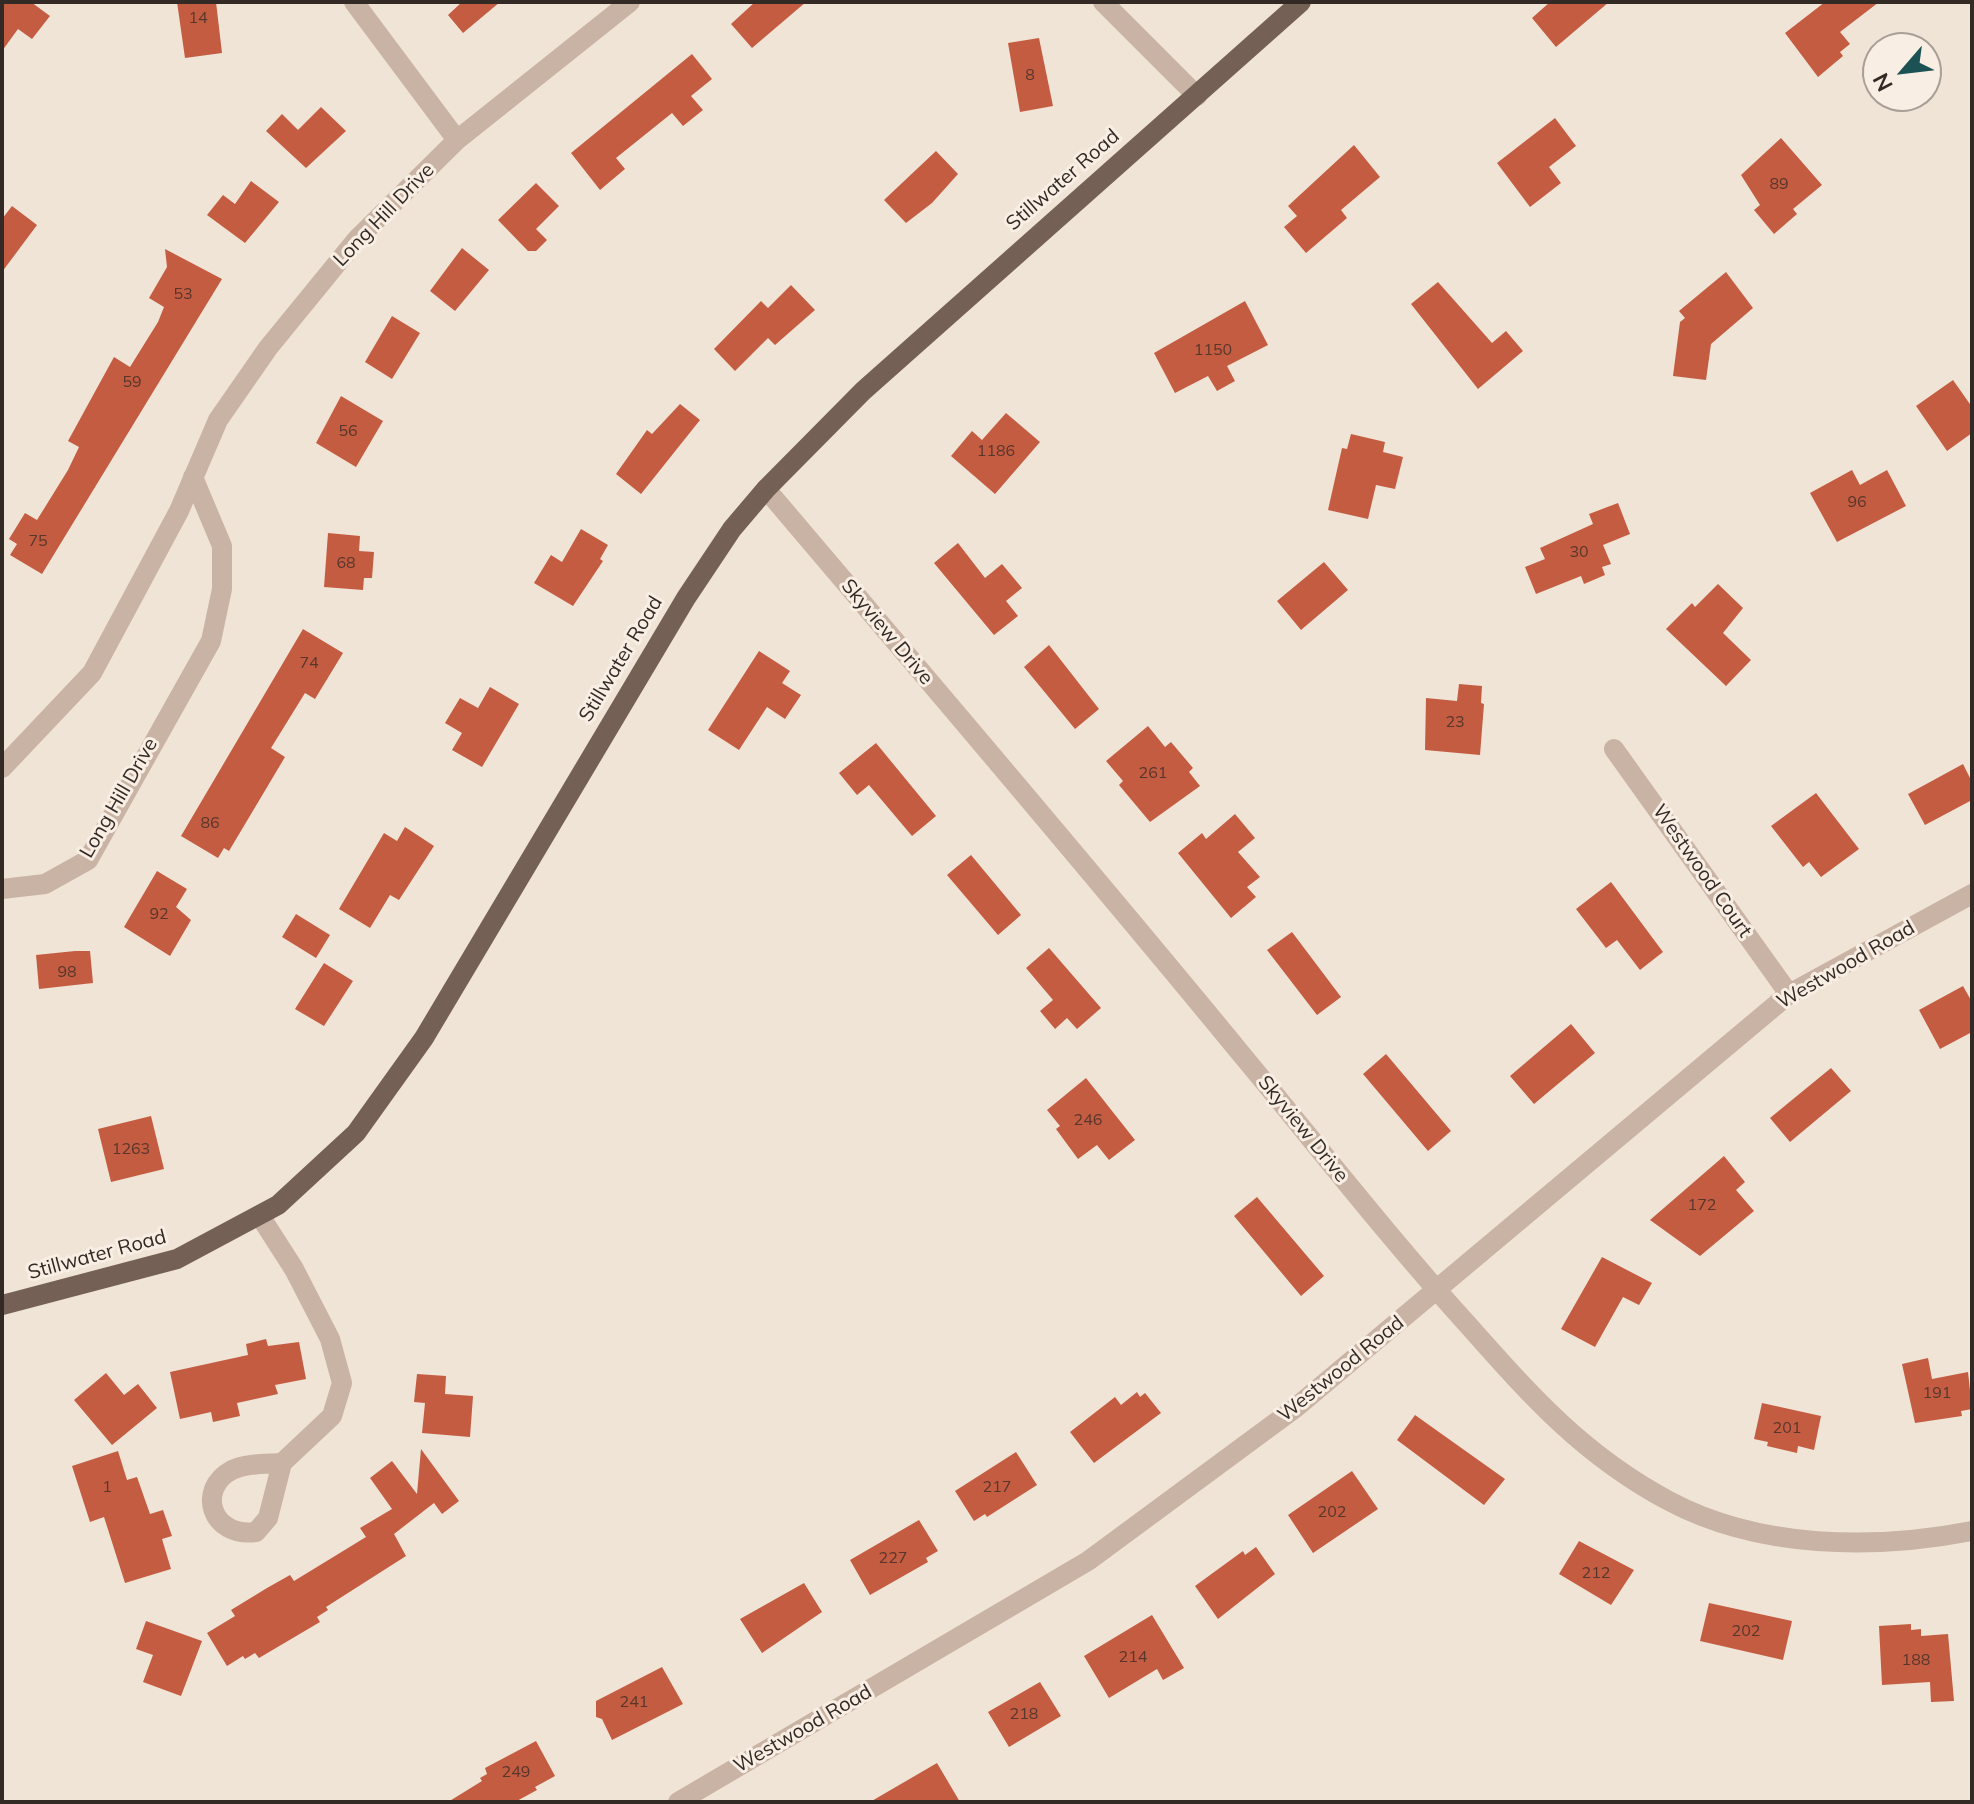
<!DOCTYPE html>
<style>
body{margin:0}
#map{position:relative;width:1974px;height:1804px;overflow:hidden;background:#f0e4d7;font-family:Mulish,sans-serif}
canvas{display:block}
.frame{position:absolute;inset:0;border:4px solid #332925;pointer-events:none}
.north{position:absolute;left:1862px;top:32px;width:80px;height:80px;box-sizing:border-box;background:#f8eee3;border:2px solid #a99f97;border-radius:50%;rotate:242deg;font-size:22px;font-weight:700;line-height:32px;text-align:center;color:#332925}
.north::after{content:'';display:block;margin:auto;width:28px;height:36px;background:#1c5254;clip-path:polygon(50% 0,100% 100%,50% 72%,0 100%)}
</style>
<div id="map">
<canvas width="1974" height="1804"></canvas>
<div class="frame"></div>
<div class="north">N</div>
</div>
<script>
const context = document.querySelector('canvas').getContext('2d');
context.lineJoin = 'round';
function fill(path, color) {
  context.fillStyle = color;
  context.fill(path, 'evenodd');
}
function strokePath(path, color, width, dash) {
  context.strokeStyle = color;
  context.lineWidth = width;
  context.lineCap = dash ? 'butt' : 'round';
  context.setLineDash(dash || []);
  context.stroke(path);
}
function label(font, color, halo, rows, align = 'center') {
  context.font = font + ' Mulish,sans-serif';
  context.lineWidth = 6;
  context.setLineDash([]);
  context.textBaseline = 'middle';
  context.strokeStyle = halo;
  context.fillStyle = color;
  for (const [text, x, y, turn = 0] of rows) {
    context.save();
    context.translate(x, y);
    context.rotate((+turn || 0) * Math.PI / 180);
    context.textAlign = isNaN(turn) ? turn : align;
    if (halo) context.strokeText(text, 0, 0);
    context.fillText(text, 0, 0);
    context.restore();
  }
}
fill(new Path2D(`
 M 2,2 L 31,2 L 50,16 L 32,39 L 18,29 L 2,51 Z
 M 177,2 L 216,2 L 222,53 L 185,58 Z
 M 462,2 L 500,2 L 463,33 L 448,15 Z
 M 755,2 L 806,2 L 752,48 L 731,24 Z
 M 1550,2 L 1609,2 L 1556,47 L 1532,18 Z
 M 1825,2 L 1879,2 L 1840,32 L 1850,44 L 1840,52 L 1843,56 L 1818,77 L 1785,33 Z
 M 1039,38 L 1053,106 L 1020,112 L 1008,43 Z
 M 692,54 L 712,79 L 691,96 L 703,110 L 683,126 L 672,113 L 616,158 L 625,169 L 600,190 L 571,153 Z
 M 321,107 L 346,131 L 306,168 L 266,131 L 282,114 L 298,130 Z
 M 1555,118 L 1576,146 L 1549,167 L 1561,183 L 1530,207 L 1497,163 Z
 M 1781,138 L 1822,185 L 1793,209 L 1797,214 L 1774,234 L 1754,210 L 1760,205 L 1741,175 Z
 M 1354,145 L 1380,177 L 1341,210 L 1347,218 L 1306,253 L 1284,227 L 1297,216 L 1288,206 Z
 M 936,151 L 958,174 L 932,203 L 906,223 L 884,200 Z
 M 251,181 L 279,202 L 245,243 L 207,215 L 223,195 L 235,204 Z
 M 536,183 L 559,206 L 536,229 L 547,240 L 536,251 L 528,251 L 498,220 Z
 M 12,206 L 37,225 L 2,272 L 2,219 Z
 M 462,248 L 489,270 L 455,311 L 430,291 Z
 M 165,249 L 222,279 L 42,574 L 10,555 L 17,544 L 9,539 L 25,513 L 37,520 L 68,470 L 79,447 L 68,441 L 114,357 L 130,367 L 158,322 L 164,307 L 149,298 L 167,267 Z
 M 1726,272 L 1753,308 L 1711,344 L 1706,380 L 1673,376 L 1680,322 L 1685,318 L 1679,311 Z
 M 1438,282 L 1492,343 L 1506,331 L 1523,351 L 1478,389 L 1411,304 Z
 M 791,285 L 815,310 L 775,345 L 768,338 L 735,371 L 714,349 L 761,301 L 768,308 Z
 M 1245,301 L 1268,345 L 1227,366 L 1235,381 L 1217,391 L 1208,376 L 1175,393 L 1154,353 Z
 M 392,316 L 420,333 L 392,379 L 365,362 Z
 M 1953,380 L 1972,407 L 1972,433 L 1947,451 L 1916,406 Z
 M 341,396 L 383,421 L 356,467 L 316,443 Z
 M 680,404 L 700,420 L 641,494 L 616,474 L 647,430 L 652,434 Z
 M 1006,413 L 1040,442 L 995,494 L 951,456 L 972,431 L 982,440 Z
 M 1351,434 L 1385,442 L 1383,452 L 1403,457 L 1395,489 L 1376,485 L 1368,519 L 1328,510 L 1342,448 L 1347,449 Z
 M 1852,470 L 1860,485 L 1887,470 L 1906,506 L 1837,542 L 1810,493 Z
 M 1618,503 L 1630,534 L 1603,545 L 1611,564 L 1602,567 L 1605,575 L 1584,584 L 1581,576 L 1536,594 L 1525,567 L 1545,559 L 1540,548 L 1593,524 L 1589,514 Z
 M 581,529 L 608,545 L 600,559 L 603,561 L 573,606 L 534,583 L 551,555 L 562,562 Z
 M 328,533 L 360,536 L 359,551 L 374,552 L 372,578 L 364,578 L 363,590 L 324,587 Z
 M 958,543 L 985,578 L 1002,564 L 1022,588 L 1006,601 L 1018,616 L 994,635 L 934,563 Z
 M 1324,562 L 1348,590 L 1301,630 L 1277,601 Z
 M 1718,584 L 1743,608 L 1723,633 L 1751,660 L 1726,686 L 1666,629 L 1692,603 L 1695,607 Z
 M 303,629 L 343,653 L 315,699 L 305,693 L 271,748 L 285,757 L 229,851 L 224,848 L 218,858 L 181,836 Z
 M 1049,645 L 1099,709 L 1075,729 L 1024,667 Z
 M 759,651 L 790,671 L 782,683 L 801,695 L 785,719 L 767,707 L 739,750 L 708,730 Z
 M 1459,684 L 1482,686 L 1481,703 L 1484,704 L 1480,755 L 1425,750 L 1426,698 L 1457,701 Z
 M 490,687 L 519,704 L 482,767 L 452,750 L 462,733 L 445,723 L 460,698 L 478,708 Z
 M 1148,726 L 1165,747 L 1171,742 L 1193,768 L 1189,772 L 1200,786 L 1150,822 L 1119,785 L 1123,781 L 1106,761 Z
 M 876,743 L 936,816 L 912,836 L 869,785 L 857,795 L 839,773 Z
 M 1963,764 L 1972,782 L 1972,800 L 1925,825 L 1908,794 Z
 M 1816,793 L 1859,849 L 1821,877 L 1809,862 L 1803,867 L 1771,826 Z
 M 1235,814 L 1255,838 L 1238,852 L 1260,877 L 1247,887 L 1256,897 L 1231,918 L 1178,853 L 1202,833 L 1206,839 Z
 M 405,827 L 434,846 L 399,900 L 390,895 L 370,928 L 339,909 L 384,833 L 397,841 Z
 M 971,855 L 1021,915 L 998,935 L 947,875 Z
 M 157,871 L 187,889 L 176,907 L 191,920 L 170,956 L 124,927 Z
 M 1611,882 L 1663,952 L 1640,970 L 1617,940 L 1606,948 L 1576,909 Z
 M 296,914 L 330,935 L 316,958 L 282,937 Z
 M 1292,932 L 1341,997 L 1317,1015 L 1267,950 Z
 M 1049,948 L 1101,1008 L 1077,1029 L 1067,1018 L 1055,1029 L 1040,1011 L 1053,1000 L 1026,968 Z
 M 75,951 L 90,951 L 93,983 L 39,989 L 36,955 Z
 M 324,963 L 353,981 L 324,1026 L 295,1009 Z
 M 1963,986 L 1972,1002 L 1972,1032 L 1940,1049 L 1919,1010 Z
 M 1571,1024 L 1595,1053 L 1534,1104 L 1510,1076 Z
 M 1386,1054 L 1451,1131 L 1428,1151 L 1363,1074 Z
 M 1831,1068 L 1851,1091 L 1790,1142 L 1770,1118 Z
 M 1086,1078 L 1135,1140 L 1109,1160 L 1097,1145 L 1078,1159 L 1056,1129 L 1060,1126 L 1047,1110 Z
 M 151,1116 L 164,1169 L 111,1182 L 98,1129 Z
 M 1724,1156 L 1745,1182 L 1736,1190 L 1754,1211 L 1700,1256 L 1650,1220 Z
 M 1257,1197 L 1324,1276 L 1301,1296 L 1234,1216 Z
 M 1602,1257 L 1652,1283 L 1639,1305 L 1623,1297 L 1595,1347 L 1561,1329 Z
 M 266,1339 L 268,1346 L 299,1342 L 306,1379 L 275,1385 L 278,1394 L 237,1403 L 240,1416 L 213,1422 L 211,1412 L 180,1419 L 170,1372 L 248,1355 L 246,1344 Z
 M 1928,1358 L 1932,1379 L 1968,1372 L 1972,1409 L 1961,1411 L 1962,1416 L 1915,1423 L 1902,1364 Z
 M 106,1373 L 124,1395 L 138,1384 L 157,1408 L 112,1445 L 74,1400 Z
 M 417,1374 L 446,1376 L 445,1394 L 473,1396 L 470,1437 L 422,1433 L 425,1403 L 414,1402 Z
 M 1137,1392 L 1140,1397 L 1145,1393 L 1161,1413 L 1094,1463 L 1070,1432 L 1115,1397 L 1121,1405 Z
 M 1762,1403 L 1821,1416 L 1814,1450 L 1798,1446 L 1797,1453 L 1767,1446 L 1768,1442 L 1754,1439 Z
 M 1415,1415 L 1505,1479 L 1484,1505 L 1397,1440 Z
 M 421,1449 L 459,1501 L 442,1514 L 434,1503 L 394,1534 L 406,1556 L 326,1607 L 328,1610 L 317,1617 L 320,1622 L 259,1658 L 255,1653 L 245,1659 L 243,1656 L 227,1666 L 207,1633 L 235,1616 L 231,1610 L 267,1588 L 290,1575 L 294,1581 L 366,1537 L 360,1528 L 392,1509 L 370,1478 L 392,1461 L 417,1494 Z
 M 118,1451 L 127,1480 L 137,1477 L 150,1514 L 163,1510 L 172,1536 L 162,1539 L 171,1569 L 125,1583 L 104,1517 L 90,1522 L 72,1466 Z
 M 1016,1452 L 1037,1485 L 987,1517 L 985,1514 L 974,1521 L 955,1491 Z
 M 1352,1471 L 1378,1509 L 1313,1553 L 1288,1515 Z
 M 919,1520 L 938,1551 L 926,1558 L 928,1562 L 870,1595 L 850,1560 Z
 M 1579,1541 L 1634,1570 L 1611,1605 L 1559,1574 Z
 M 1256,1547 L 1275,1574 L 1218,1619 L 1195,1586 L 1243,1551 L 1245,1555 Z
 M 804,1583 L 822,1612 L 762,1653 L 740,1619 Z
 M 1709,1603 L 1792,1621 L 1783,1660 L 1700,1641 Z
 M 1152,1615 L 1184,1668 L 1163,1680 L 1157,1669 L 1109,1698 L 1084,1656 Z
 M 146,1621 L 202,1641 L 181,1696 L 143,1682 L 153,1655 L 136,1649 Z
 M 1911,1624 L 1911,1630 L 1921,1629 L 1921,1636 L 1948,1634 L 1954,1701 L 1931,1702 L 1930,1682 L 1882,1685 L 1879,1626 Z
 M 662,1667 L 683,1704 L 612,1740 L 602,1719 L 596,1717 L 596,1701 Z
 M 1040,1682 L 1061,1716 L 1009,1747 L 988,1712 Z
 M 536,1741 L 555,1776 L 535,1787 L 537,1790 L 515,1802 L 448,1802 L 482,1781 L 480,1778 L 487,1774 L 485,1768 Z
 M 937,1763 L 960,1802 L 870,1802 Z`), '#c45c41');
strokePath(new Path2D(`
 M 354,2 L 457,140
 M 1103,2 L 1197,96
 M 766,489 C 927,679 1089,868 1247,1061 C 1320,1149 1391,1240 1468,1325 C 1531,1396 1583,1455 1669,1501 C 1759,1549 1874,1550 1972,1531
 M 1614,749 L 1789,994
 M 2,768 L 92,673 L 179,511 L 218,420 L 268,348 L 357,239 L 457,140 L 630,2
 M 2,889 L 45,884 L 88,860 L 211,641 L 222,589 L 222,546 L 193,477
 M 260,1216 L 294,1269 L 330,1339 L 342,1383 L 332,1416 L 282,1463 L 268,1518 L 256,1532 C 211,1538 196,1489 232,1470 C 247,1463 266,1464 282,1463
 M 678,1802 L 1088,1561 L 1294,1409 L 1789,994 L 1972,894`), '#c8b3a4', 20);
strokePath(new Path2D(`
 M 2,1305 L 177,1259 L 278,1205 L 356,1133 L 424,1038 L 686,598 L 732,529 L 766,489 L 863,391 L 1301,2`), '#756056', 20);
label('16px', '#57362c', null, [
 ["14",198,18],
 ["8",1030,75],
 ["89",1779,184],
 ["53",183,294],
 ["1150",1213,350],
 ["59",132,382],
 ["56",348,431],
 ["1186",996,451],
 ["96",1857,502],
 ["75",38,541],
 ["30",1579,552],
 ["68",346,563],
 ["74",309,663],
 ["23",1455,722],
 ["261",1153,773],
 ["86",210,823],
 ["92",159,914],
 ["98",67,972],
 ["246",1088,1120],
 ["1263",131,1149],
 ["172",1702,1205],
 ["191",1937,1393],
 ["201",1787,1428],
 ["1",107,1487],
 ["217",997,1487],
 ["202",1332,1512],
 ["227",893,1558],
 ["212",1596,1573],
 ["202",1746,1631],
 ["214",1133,1657],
 ["188",1916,1660],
 ["241",634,1702],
 ["218",1024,1714],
 ["249",516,1772]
]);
label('20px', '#332925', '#f8eee3', [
 ["Stillwater Road",1063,180,-41],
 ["Long Hill Drive",384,215,-46],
 ["Skyview Drive",887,632,50],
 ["Stillwater Road",621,659,-59],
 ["Long Hill Drive",119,798,-60],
 ["Westwood Court",1702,871,55],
 ["Westwood Road",1846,965,-30],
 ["Skyview Drive",1303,1129,51],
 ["Stillwater Road",97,1255,-15],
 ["Westwood Road",1341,1369,-39],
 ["Westwood Road",803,1729,-30]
]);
</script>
